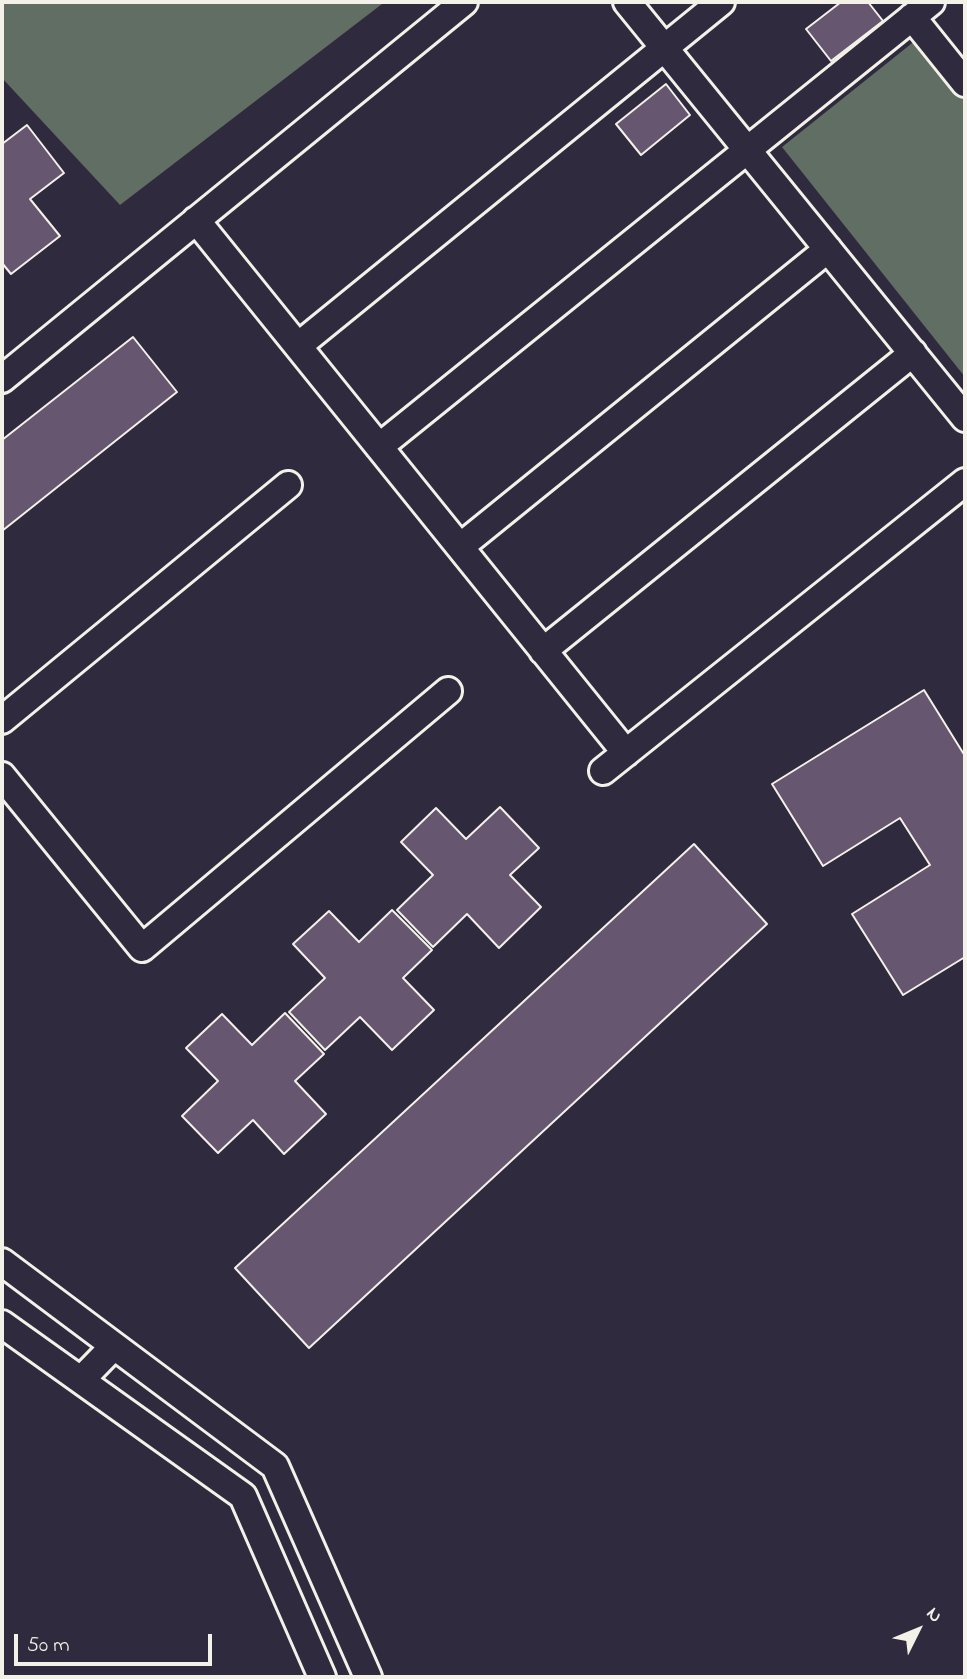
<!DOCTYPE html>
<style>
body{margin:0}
#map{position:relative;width:967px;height:1679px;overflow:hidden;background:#2f2a3d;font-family:"Indie Flower",sans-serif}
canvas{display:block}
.frame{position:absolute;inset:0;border:4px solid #f4f1e8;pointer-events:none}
.north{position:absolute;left:883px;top:1595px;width:70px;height:70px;-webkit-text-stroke:5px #2f2a3d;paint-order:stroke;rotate:47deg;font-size:19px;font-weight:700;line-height:28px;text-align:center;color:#f4f1e8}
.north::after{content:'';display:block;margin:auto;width:24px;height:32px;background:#f4f1e8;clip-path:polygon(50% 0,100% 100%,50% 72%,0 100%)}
.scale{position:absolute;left:14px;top:1634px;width:198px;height:32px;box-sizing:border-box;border:4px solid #f4f1e8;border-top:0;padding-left:9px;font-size:21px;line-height:24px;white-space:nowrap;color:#f4f1e8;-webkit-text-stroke:5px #2f2a3d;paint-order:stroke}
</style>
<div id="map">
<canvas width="967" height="1679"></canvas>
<div class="frame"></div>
<div class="north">N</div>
<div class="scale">50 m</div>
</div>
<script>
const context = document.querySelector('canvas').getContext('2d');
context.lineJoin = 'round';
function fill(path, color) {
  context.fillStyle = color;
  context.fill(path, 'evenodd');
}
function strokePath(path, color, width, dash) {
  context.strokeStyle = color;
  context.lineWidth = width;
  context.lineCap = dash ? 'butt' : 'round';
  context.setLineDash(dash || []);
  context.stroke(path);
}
fill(new Path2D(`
 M 2,2 L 380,2 L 382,4 L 120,205 L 2,78 Z
 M 916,40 L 965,102 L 965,377 L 782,147 Z`), '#616e63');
const building = new Path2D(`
 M 841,2 L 868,2 L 883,21 L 831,61 L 806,29 Z
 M 666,84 L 690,115 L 641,155 L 616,124 Z
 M 27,125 L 64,173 L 30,199 L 60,236 L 11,274 L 2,263 L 2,144 Z
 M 133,337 L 177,392 L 2,531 L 2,440 Z
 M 924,690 L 965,756 L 965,957 L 903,995 L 852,914 L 930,865 L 900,818 L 823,866 L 772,784 Z
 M 500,807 L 539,848 L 510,875 L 541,907 L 499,948 L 467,914 L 433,947 L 397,910 L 433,875 L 401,842 L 436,808 L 466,839 Z
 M 694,844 L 767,924 L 309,1348 L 235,1268 Z
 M 392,910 L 432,950 L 403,978 L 434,1010 L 392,1050 L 360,1017 L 325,1050 L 289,1012 L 325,978 L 293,944 L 329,911 L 359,942 Z
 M 285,1013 L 324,1054 L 295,1081 L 326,1114 L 284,1154 L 253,1120 L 218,1153 L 182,1116 L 218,1081 L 186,1048 L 222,1014 L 252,1045 Z`);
fill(building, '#665670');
strokePath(building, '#f4f1e8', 2);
const minor = new Path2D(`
 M 627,2 L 965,418
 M 912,17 L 965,83
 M 196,220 L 626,753
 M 298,346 L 721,2
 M 2,379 L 464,2
 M 379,447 L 931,2
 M 460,547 L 828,249
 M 543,651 L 913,353
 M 2,720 L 288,485
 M 603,771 L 965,482
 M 2,776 L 142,948 L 448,691
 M 2,1262 L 275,1466 L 368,1677
 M 2,1324 L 243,1496 L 322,1677
 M 81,1380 L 114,1346`);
strokePath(minor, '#f4f1e8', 32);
strokePath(minor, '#2f2a3d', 26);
</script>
